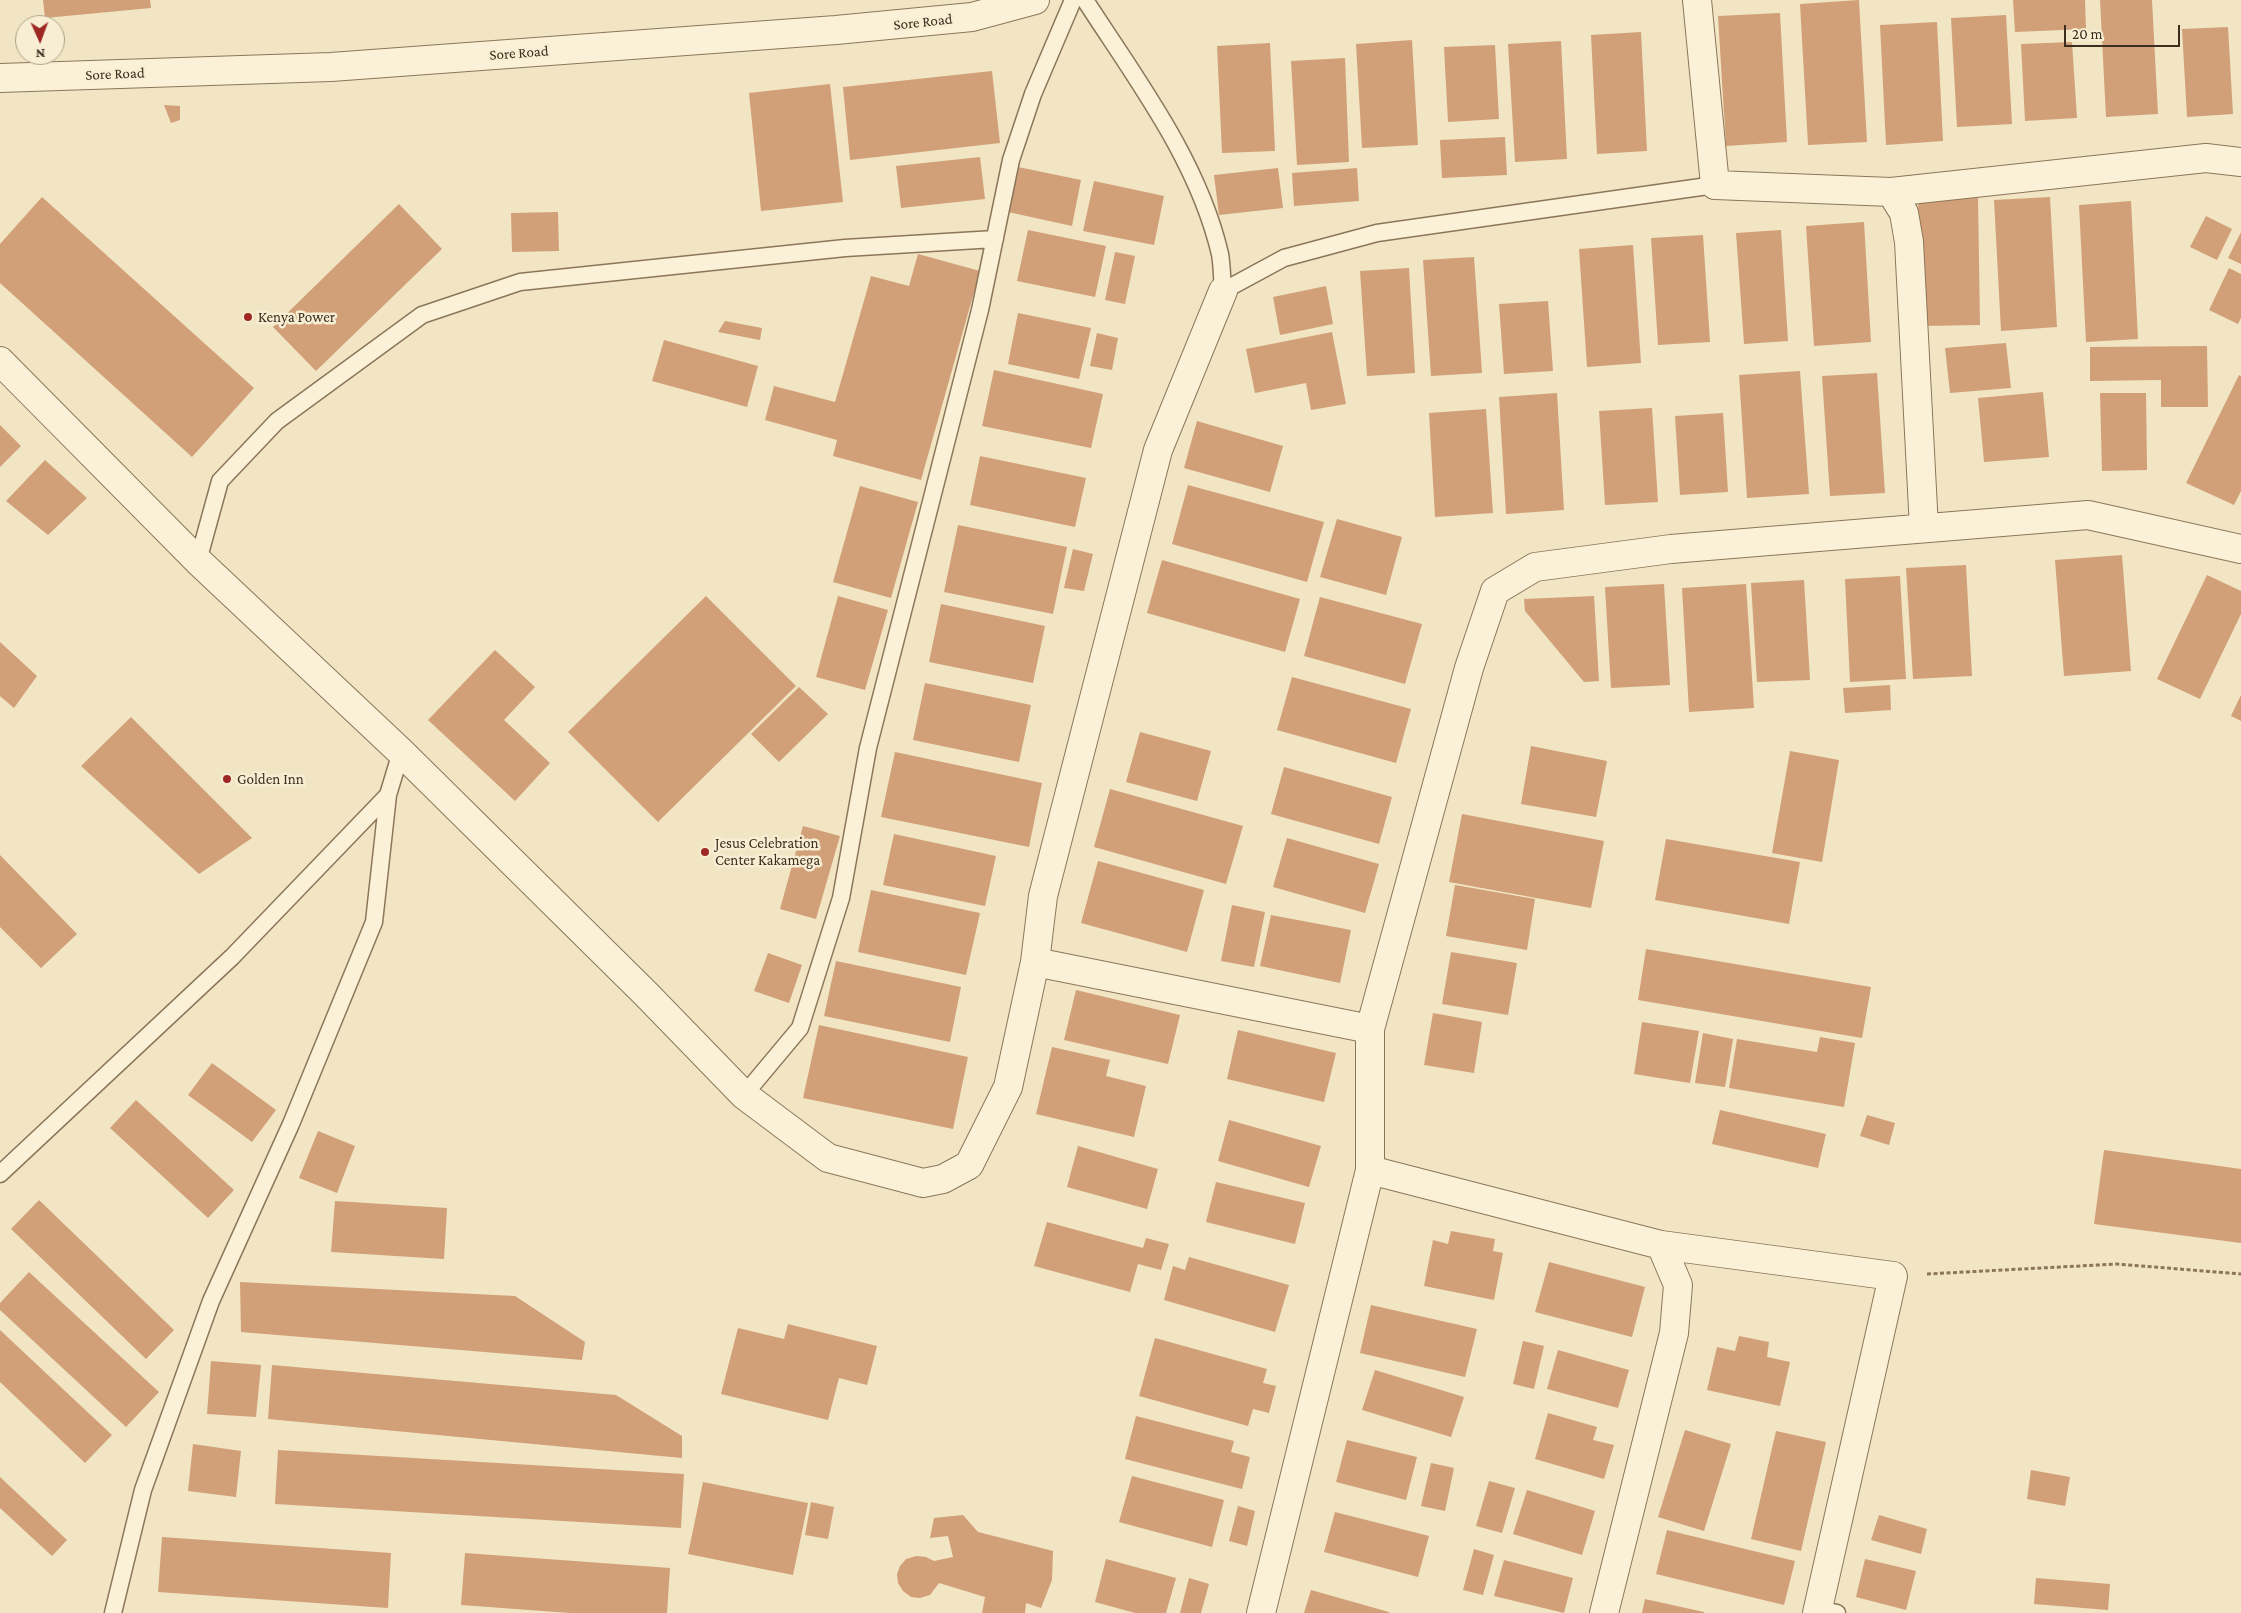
<!DOCTYPE html>
<style>
body{margin:0}
#map{position:relative;width:2241px;height:1613px;overflow:hidden;background:#f1e5c4;font-family:"Crimson Pro",serif}
canvas{display:block}
.north{position:absolute;left:15px;top:15px;width:50px;height:50px;box-sizing:border-box;background:#f7eed4;border:1px solid #aca18b;border-radius:50%;rotate:178deg;font-size:14px;font-weight:700;line-height:20px;text-align:center;color:#3c2d1e}
.north::after{content:'';display:block;margin:auto;width:18px;height:22px;background:#9f2825;clip-path:polygon(50% 0,100% 100%,50% 72%,0 100%)}
.scale{position:absolute;left:2064px;top:25px;width:116px;height:22px;box-sizing:border-box;border:2px solid #3c2d1e;border-top:0;padding-left:6px;font-size:15px;line-height:18px;white-space:nowrap;color:#3c2d1e;-webkit-text-stroke:4px #f7eed4;paint-order:stroke}
</style>
<div id="map">
<canvas width="2241" height="1613"></canvas>
<div class="north">N</div>
<div class="scale">20 m</div>
</div>
<script>
const context = document.querySelector('canvas').getContext('2d');
context.lineJoin = 'round';
function fill(path, color) {
  context.fillStyle = color;
  context.fill(path, 'evenodd');
}
function strokePath(path, color, width, dash) {
  context.strokeStyle = color;
  context.lineWidth = width;
  context.lineCap = dash ? 'butt' : 'round';
  context.setLineDash(dash || []);
  context.stroke(path);
}
function label(font, color, halo, rows, align = 'center') {
  context.font = font + ' "Crimson Pro",serif';
  context.lineWidth = 5;
  context.setLineDash([]);
  context.textBaseline = 'middle';
  context.strokeStyle = halo;
  context.fillStyle = color;
  for (const [text, x, y, turn = 0] of rows) {
    context.save();
    context.translate(x, y);
    context.rotate((+turn || 0) * Math.PI / 180);
    context.textAlign = isNaN(turn) ? turn : align;
    if (halo) context.strokeText(text, 0, 0);
    context.fillText(text, 0, 0);
    context.restore();
  }
}
fill(new Path2D(`
 M 43,0 L 150,0 L 151,8 L 45,18 Z
 M 1859,0 L 1867,142 L 1808,145 L 1800,4 Z
 M 2013,0 L 2085,0 L 2086,29 L 2015,32 Z
 M 2100,0 L 2152,0 L 2158,114 L 2106,117 Z
 M 1780,13 L 1787,142 L 1726,146 L 1718,16 Z
 M 2006,15 L 2012,124 L 1957,127 L 1951,18 Z
 M 1937,22 L 1943,141 L 1886,145 L 1880,25 Z
 M 2228,27 L 2233,114 L 2187,117 L 2182,29 Z
 M 1641,32 L 1647,151 L 1597,154 L 1591,35 Z
 M 1412,40 L 1418,145 L 1362,148 L 1356,44 Z
 M 1561,41 L 1567,159 L 1515,162 L 1508,44 Z
 M 2072,42 L 2077,118 L 2025,121 L 2021,44 Z
 M 1270,43 L 1275,151 L 1222,153 L 1217,46 Z
 M 1495,45 L 1499,119 L 1448,122 L 1444,47 Z
 M 1345,58 L 1349,162 L 1297,165 L 1291,61 Z
 M 992,71 L 1000,143 L 850,160 L 843,87 Z
 M 830,84 L 843,202 L 761,211 L 749,93 Z
 M 164,105 L 180,106 L 180,120 L 171,123 Z
 M 1505,137 L 1507,175 L 1442,178 L 1440,140 Z
 M 980,157 L 985,199 L 901,208 L 896,166 Z
 M 1018,167 L 1081,180 L 1072,226 L 1008,212 Z
 M 1278,168 L 1283,208 L 1219,215 L 1214,175 Z
 M 1357,168 L 1359,201 L 1294,206 L 1292,173 Z
 M 1094,181 L 1164,196 L 1154,245 L 1083,231 Z
 M 42,197 L 254,388 L 192,457 L 0,283 L 0,244 Z
 M 2050,197 L 2057,327 L 2001,331 L 1994,200 Z
 M 1978,198 L 1980,325 L 1921,326 L 1918,200 Z
 M 2131,201 L 2138,339 L 2086,342 L 2079,205 Z
 M 399,204 L 442,249 L 316,371 L 273,327 Z
 M 558,212 L 559,251 L 512,252 L 511,213 Z
 M 2206,216 L 2232,229 L 2217,260 L 2190,247 Z
 M 1864,222 L 1871,342 L 1814,346 L 1806,226 Z
 M 1028,230 L 1106,246 L 1095,297 L 1017,281 Z
 M 1781,230 L 1788,341 L 1744,344 L 1736,233 Z
 M 2241,232 L 2241,264 L 2228,258 Z
 M 1703,235 L 1710,342 L 1658,345 L 1651,238 Z
 M 1633,245 L 1641,363 L 1587,367 L 1579,249 Z
 M 1115,252 L 1135,256 L 1125,304 L 1105,300 Z
 M 918,254 L 980,271 L 921,480 L 833,456 L 837,440 L 765,420 L 774,386 L 835,402 L 871,276 L 909,286 Z
 M 1474,257 L 1482,373 L 1431,376 L 1423,260 Z
 M 1409,268 L 1415,373 L 1367,376 L 1360,271 Z
 M 2229,268 L 2241,274 L 2241,318 L 2238,324 L 2209,310 Z
 M 1326,286 L 1333,324 L 1280,335 L 1273,297 Z
 M 1548,301 L 1553,371 L 1504,374 L 1499,304 Z
 M 1018,313 L 1091,328 L 1079,379 L 1008,364 Z
 M 725,321 L 762,328 L 760,340 L 718,332 Z
 M 1332,332 L 1346,404 L 1311,410 L 1306,383 L 1255,393 L 1246,349 Z
 M 1097,333 L 1118,338 L 1112,370 L 1090,366 Z
 M 664,340 L 758,366 L 747,407 L 652,381 Z
 M 2006,343 L 2011,388 L 1950,393 L 1945,348 Z
 M 2207,346 L 2208,407 L 2161,407 L 2161,380 L 2090,381 L 2090,347 Z
 M 994,370 L 1103,394 L 1091,448 L 982,426 Z
 M 1800,371 L 1809,494 L 1747,498 L 1739,375 Z
 M 1877,373 L 1885,493 L 1830,496 L 1822,376 Z
 M 2239,375 L 2241,376 L 2241,491 L 2234,505 L 2186,483 Z
 M 2043,392 L 2049,457 L 1984,462 L 1978,398 Z
 M 1557,393 L 1564,510 L 1506,514 L 1499,397 Z
 M 2100,393 L 2146,393 L 2147,470 L 2102,471 Z
 M 1652,408 L 1658,502 L 1605,505 L 1599,411 Z
 M 1486,409 L 1493,513 L 1435,517 L 1429,413 Z
 M 1723,413 L 1728,492 L 1680,495 L 1675,416 Z
 M 1197,421 L 1283,446 L 1270,492 L 1184,468 Z
 M 0,425 L 21,446 L 0,467 Z
 M 980,456 L 1086,478 L 1075,527 L 970,505 Z
 M 45,460 L 87,498 L 48,535 L 6,501 Z
 M 1188,485 L 1324,522 L 1307,582 L 1172,544 Z
 M 860,486 L 918,502 L 891,598 L 833,582 Z
 M 1337,519 L 1402,537 L 1386,595 L 1320,577 Z
 M 958,525 L 1067,547 L 1053,614 L 944,592 Z
 M 1073,549 L 1093,554 L 1084,591 L 1064,588 Z
 M 2122,555 L 2131,671 L 2064,676 L 2055,560 Z
 M 1162,560 L 1300,599 L 1285,652 L 1147,613 Z
 M 1966,565 L 1972,676 L 1913,679 L 1906,568 Z
 M 2207,575 L 2241,591 L 2241,614 L 2200,699 L 2157,679 Z
 M 1900,576 L 1906,679 L 1850,682 L 1845,579 Z
 M 1804,580 L 1810,680 L 1757,682 L 1751,583 Z
 M 1664,584 L 1670,685 L 1611,688 L 1605,587 Z
 M 1746,584 L 1754,708 L 1689,712 L 1682,588 Z
 M 706,596 L 796,686 L 658,822 L 568,732 Z
 M 838,596 L 888,610 L 865,690 L 816,677 Z
 M 1594,596 L 1599,681 L 1584,682 L 1525,611 L 1524,599 Z
 M 1320,597 L 1422,624 L 1405,684 L 1304,656 Z
 M 941,604 L 1045,626 L 1033,683 L 929,662 Z
 M 0,642 L 37,676 L 14,708 L 0,696 Z
 M 495,650 L 535,687 L 504,720 L 550,763 L 515,801 L 428,720 Z
 M 1292,677 L 1411,709 L 1396,763 L 1277,730 Z
 M 925,683 L 1031,705 L 1019,762 L 913,740 Z
 M 1890,685 L 1891,710 L 1845,713 L 1843,688 Z
 M 799,687 L 828,714 L 779,762 L 751,734 Z
 M 2241,695 L 2241,721 L 2231,716 Z
 M 131,717 L 252,838 L 199,874 L 81,766 Z
 M 1140,732 L 1211,751 L 1197,801 L 1126,782 Z
 M 1531,746 L 1607,761 L 1596,817 L 1521,804 Z
 M 1790,751 L 1839,760 L 1822,862 L 1772,853 Z
 M 895,752 L 1042,783 L 1029,847 L 881,817 Z
 M 1284,767 L 1392,797 L 1379,844 L 1271,814 Z
 M 1110,789 L 1243,826 L 1226,884 L 1094,847 Z
 M 1462,814 L 1604,841 L 1591,908 L 1449,882 Z
 M 803,826 L 840,836 L 816,919 L 780,909 Z
 M 894,834 L 996,856 L 985,906 L 883,885 Z
 M 1287,838 L 1379,864 L 1365,913 L 1273,887 Z
 M 1666,839 L 1800,862 L 1789,924 L 1655,900 Z
 M 0,855 L 77,934 L 41,968 L 0,927 Z
 M 1098,861 L 1204,890 L 1187,952 L 1081,923 Z
 M 1455,885 L 1535,899 L 1527,950 L 1446,936 Z
 M 871,890 L 980,913 L 966,975 L 858,952 Z
 M 1232,905 L 1265,912 L 1254,967 L 1221,961 Z
 M 1271,915 L 1351,930 L 1340,983 L 1260,966 Z
 M 1646,949 L 1871,987 L 1862,1038 L 1638,1000 Z
 M 1451,952 L 1517,963 L 1508,1015 L 1442,1004 Z
 M 768,953 L 802,965 L 789,1003 L 754,991 Z
 M 836,961 L 961,987 L 950,1042 L 824,1016 Z
 M 1076,990 L 1180,1015 L 1168,1064 L 1064,1040 Z
 M 1433,1013 L 1482,1022 L 1474,1073 L 1424,1065 Z
 M 1642,1022 L 1699,1031 L 1690,1083 L 1634,1074 Z
 M 819,1025 L 968,1057 L 953,1129 L 803,1098 Z
 M 1238,1030 L 1336,1053 L 1324,1102 L 1227,1079 Z
 M 1703,1033 L 1733,1039 L 1725,1087 L 1695,1083 Z
 M 1820,1037 L 1855,1043 L 1844,1107 L 1729,1088 L 1737,1039 L 1817,1052 Z
 M 1052,1047 L 1110,1060 L 1106,1076 L 1146,1086 L 1134,1137 L 1036,1114 Z
 M 212,1063 L 276,1110 L 252,1142 L 188,1095 Z
 M 136,1100 L 234,1190 L 208,1218 L 110,1128 Z
 M 1720,1110 L 1826,1134 L 1818,1168 L 1712,1144 Z
 M 1867,1115 L 1895,1123 L 1889,1145 L 1860,1136 Z
 M 1229,1120 L 1321,1146 L 1309,1187 L 1218,1161 Z
 M 318,1131 L 355,1146 L 337,1193 L 299,1178 Z
 M 1078,1146 L 1158,1169 L 1147,1209 L 1067,1187 Z
 M 2104,1150 L 2241,1169 L 2241,1243 L 2094,1224 Z
 M 1216,1182 L 1305,1203 L 1295,1244 L 1206,1222 Z
 M 39,1200 L 174,1330 L 146,1359 L 11,1229 Z
 M 335,1201 L 447,1208 L 444,1259 L 331,1252 Z
 M 1047,1222 L 1143,1248 L 1146,1238 L 1169,1244 L 1161,1270 L 1138,1264 L 1130,1292 L 1034,1266 Z
 M 1451,1231 L 1495,1239 L 1493,1251 L 1503,1253 L 1494,1300 L 1424,1286 L 1433,1240 L 1448,1244 Z
 M 1189,1257 L 1289,1285 L 1275,1332 L 1164,1300 L 1173,1266 L 1185,1270 Z
 M 1549,1262 L 1645,1287 L 1632,1337 L 1535,1312 Z
 M 29,1272 L 159,1392 L 126,1427 L 0,1310 L 0,1303 Z
 M 240,1282 L 515,1296 L 585,1342 L 582,1360 L 241,1332 Z
 M 1371,1305 L 1477,1329 L 1465,1377 L 1360,1353 Z
 M 788,1324 L 877,1346 L 867,1385 L 839,1378 L 828,1420 L 721,1394 L 738,1328 L 784,1339 Z
 M 0,1330 L 112,1435 L 85,1463 L 0,1382 Z
 M 1739,1336 L 1769,1342 L 1767,1357 L 1790,1362 L 1780,1406 L 1707,1390 L 1717,1347 L 1735,1351 Z
 M 1155,1338 L 1267,1369 L 1263,1383 L 1276,1386 L 1269,1413 L 1253,1409 L 1248,1426 L 1139,1396 Z
 M 1523,1341 L 1544,1346 L 1534,1389 L 1513,1384 Z
 M 1558,1350 L 1629,1370 L 1618,1408 L 1547,1389 Z
 M 211,1361 L 261,1365 L 256,1417 L 207,1414 Z
 M 272,1365 L 616,1395 L 682,1436 L 682,1458 L 268,1419 Z
 M 1375,1370 L 1464,1397 L 1451,1437 L 1362,1410 Z
 M 1548,1413 L 1597,1427 L 1593,1440 L 1614,1445 L 1604,1479 L 1535,1459 Z
 M 1136,1416 L 1234,1441 L 1231,1452 L 1250,1457 L 1242,1489 L 1125,1459 Z
 M 1685,1430 L 1731,1444 L 1704,1531 L 1658,1517 Z
 M 1776,1431 L 1826,1442 L 1801,1551 L 1751,1539 Z
 M 1347,1440 L 1417,1457 L 1406,1500 L 1336,1482 Z
 M 193,1444 L 241,1451 L 236,1497 L 188,1491 Z
 M 278,1450 L 684,1474 L 681,1528 L 275,1504 Z
 M 1431,1463 L 1454,1468 L 1445,1511 L 1421,1506 Z
 M 2031,1470 L 2070,1477 L 2065,1506 L 2027,1499 Z
 M 1132,1476 L 1224,1500 L 1212,1547 L 1119,1522 Z
 M 0,1477 L 67,1540 L 52,1556 L 0,1508 Z
 M 1489,1481 L 1515,1488 L 1502,1533 L 1476,1526 Z
 M 703,1482 L 808,1503 L 793,1575 L 688,1554 Z
 M 1527,1490 L 1595,1511 L 1582,1555 L 1513,1534 Z
 M 811,1502 L 834,1507 L 828,1539 L 805,1535 Z
 M 1238,1506 L 1255,1511 L 1247,1546 L 1229,1541 Z
 M 1335,1512 L 1429,1536 L 1418,1577 L 1324,1552 Z
 M 963,1515 L 978,1532 L 1053,1551 L 1052,1580 L 1041,1608 L 1026,1603 L 1025,1613 L 982,1613 L 985,1597 L 939,1583 L 930,1595 L 920,1598 L 911,1597 L 903,1591 L 898,1583 L 897,1574 L 900,1566 L 906,1559 L 916,1556 L 926,1557 L 934,1561 L 953,1557 L 948,1536 L 930,1538 L 934,1518 Z
 M 1879,1515 L 1927,1529 L 1921,1554 L 1871,1540 Z
 M 1667,1530 L 1795,1561 L 1784,1605 L 1656,1574 Z
 M 162,1537 L 391,1553 L 388,1608 L 158,1592 Z
 M 1474,1549 L 1494,1555 L 1483,1595 L 1463,1590 Z
 M 465,1553 L 670,1568 L 667,1613 L 570,1613 L 461,1605 Z
 M 1106,1559 L 1176,1578 L 1166,1613 L 1135,1613 L 1095,1602 Z
 M 1865,1559 L 1916,1571 L 1906,1610 L 1856,1597 Z
 M 1504,1560 L 1573,1578 L 1564,1613 L 1494,1596 Z
 M 1189,1578 L 1209,1584 L 1201,1613 L 1180,1613 Z
 M 2036,1578 L 2110,1584 L 2108,1610 L 2034,1604 Z
 M 1311,1590 L 1389,1612 L 1389,1613 L 1304,1613 Z
 M 1645,1599 L 1704,1612 L 1704,1613 L 1642,1613 Z`), '#d1a078');
const service = new Path2D(`
 M 1085,0 C 1136,79 1198,160 1220,254 C 1222,265 1222,279 1223,291 L 1284,258 L 1377,233 L 1715,185
 M 198,561 L 220,481 L 277,421 L 422,315 L 520,282 L 845,248 L 995,239
 M 744,1095 L 800,1028 L 841,898 L 868,748 L 980,310 L 1011,160 L 1033,94 L 1073,0
 M 0,1174 L 232,957 L 388,795 L 401,752
 M 1818,1609 L 1837,1613
 M 113,1613 L 143,1490 L 211,1301 L 291,1124 L 374,922 L 388,795`);
const minor = new Path2D(`
 M 1697,0 L 1715,185 L 1891,192 L 2206,158 L 2241,162
 M 0,78 L 331,67 L 836,30 L 972,17 L 1035,0
 M 1891,192 L 1904,213 L 1909,242 L 1924,528
 M 0,361 L 198,561 L 401,752 L 646,994 L 744,1095 L 828,1158 L 923,1183 L 943,1179 L 969,1165 L 1008,1087 L 1035,962 L 1043,896 L 1158,450 L 1223,291
 M 1035,962 L 1370,1029
 M 1370,1170 L 1661,1245 L 1678,1285 L 1674,1333 L 1604,1613
 M 1661,1245 L 1893,1276 L 1817,1613
 M 1261,1613 L 1370,1170 L 1370,1029 L 1469,668 L 1495,591 L 1535,567 L 1671,549 L 2088,515 L 2241,549`);
strokePath(service, '#8c7659', 19);
strokePath(minor, '#8c7659', 30);
strokePath(new Path2D(`
 M 1927,1274 L 2117,1264 L 2241,1274`), '#8c7659', 3, [4, 2.5]);
strokePath(service, '#fbf1d8', 16);
strokePath(minor, '#fbf1d8', 28);
for (const [x, y, r, color] of [
 [248,317,5,"#9f2825"],
 [227,779,5,"#9f2825"],
 [705,852,5,"#9f2825"]
]) {
  const dot = new Path2D();
  dot.arc(x, y, r, 0, 2 * Math.PI);
  context.fillStyle = color;
  context.fill(dot);
  strokePath(dot, '#f7eed4', 2);
}
label('15px', '#3c2d1e', '#f7eed4', [
 ["Sore Road",923,22,-6],
 ["Sore Road",519,53,-4],
 ["Sore Road",115,74,-2]
]);
label('15px', '#3c2d1e', '#f7eed4', [
 ["Kenya Power",258,317],
 ["Golden Inn",237,779],
 ["Jesus Celebration",715,843],
 ["Center Kakamega",715,860]
], 'left');
</script>
